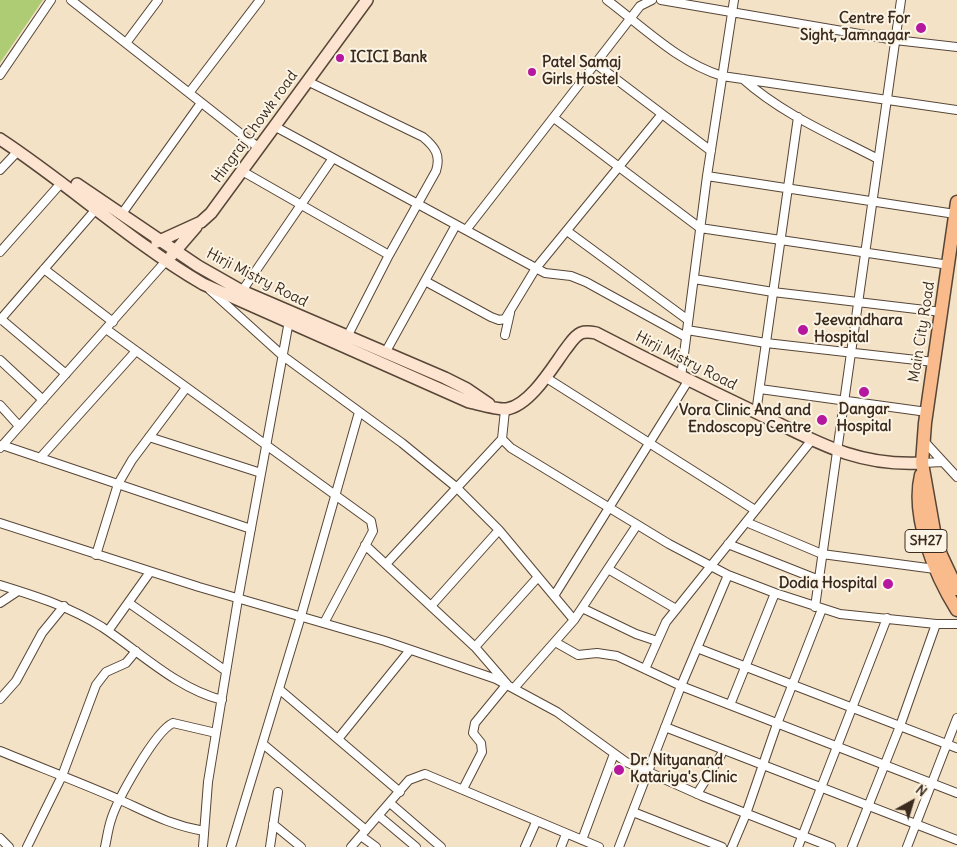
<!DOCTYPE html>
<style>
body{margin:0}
#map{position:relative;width:957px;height:847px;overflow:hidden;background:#f4e2c6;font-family:Delius,sans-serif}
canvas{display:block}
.north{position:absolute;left:887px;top:777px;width:50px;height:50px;-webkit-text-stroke:4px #fcf5e5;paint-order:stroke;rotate:39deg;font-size:14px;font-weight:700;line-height:20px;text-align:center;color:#3b2a1e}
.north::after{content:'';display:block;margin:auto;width:18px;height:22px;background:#3b2a1e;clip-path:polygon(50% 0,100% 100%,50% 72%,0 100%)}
</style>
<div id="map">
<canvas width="957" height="847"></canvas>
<div class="north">N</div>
</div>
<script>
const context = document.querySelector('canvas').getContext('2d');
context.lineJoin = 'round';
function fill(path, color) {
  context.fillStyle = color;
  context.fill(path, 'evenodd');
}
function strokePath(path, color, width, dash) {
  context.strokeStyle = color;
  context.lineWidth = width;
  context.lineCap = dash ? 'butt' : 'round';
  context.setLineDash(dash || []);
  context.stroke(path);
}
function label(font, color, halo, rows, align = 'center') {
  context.font = font + ' Delius,sans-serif';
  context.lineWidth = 4;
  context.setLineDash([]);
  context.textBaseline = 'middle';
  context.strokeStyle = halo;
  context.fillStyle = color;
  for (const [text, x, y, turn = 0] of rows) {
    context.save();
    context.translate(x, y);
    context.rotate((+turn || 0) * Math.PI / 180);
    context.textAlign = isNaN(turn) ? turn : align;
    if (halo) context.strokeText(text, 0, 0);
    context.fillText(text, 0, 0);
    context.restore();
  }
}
fill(new Path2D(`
 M 0,0 L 43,0 L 0,63 Z`), '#aecc73');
const street = new Path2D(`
 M 71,0 L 259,148
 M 607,0 C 643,27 679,63 722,76 L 957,110
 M 661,0 L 895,40 L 957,47
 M 126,43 L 158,0
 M 596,64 L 711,151
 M 0,75 L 51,0
 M 743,79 C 782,114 832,135 878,159
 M 307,81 L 423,137 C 435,147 441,155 436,171 L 389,255 L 347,337
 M 189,93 L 260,0
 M 554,118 L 700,228 L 949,265
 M 274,126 L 545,273 L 571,276 L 586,282 L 686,337
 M 0,170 L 18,151
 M 242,171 L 389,255
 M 707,176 L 955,214
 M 121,215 L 201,103
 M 466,230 L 640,6 L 652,0
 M 567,231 L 688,320
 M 0,252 L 62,182
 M 44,269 L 113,322
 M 694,279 L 773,292 L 942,312
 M 425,281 L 491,317 L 499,320 L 505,319 L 536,268 L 662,114
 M 210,290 L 283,356 L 402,443 L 456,487 L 499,530 L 574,620
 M 242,291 L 333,158
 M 1,319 L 66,374
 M 0,320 L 97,208
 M 106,329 L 371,521 L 373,531 L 324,623
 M 687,330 L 766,343 L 934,362
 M 505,335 L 510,313
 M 385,353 L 456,225
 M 0,360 L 43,400
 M 545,377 L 755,510
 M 681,377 L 707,176 L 734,0
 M 760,389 L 927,412
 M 0,405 L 19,426
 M 505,410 L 502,439 L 511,448 L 669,544 L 728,575 L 775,593 L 840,614 L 936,624 L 957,624
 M 756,413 L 798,117
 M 149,437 L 261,473
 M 923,440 L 957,477
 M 2,445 L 251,529
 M 0,448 L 165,262
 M 40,458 L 136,351
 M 922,463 L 943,462
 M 746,522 L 822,554 L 935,569
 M 0,523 L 199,587 L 385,641 L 496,679 L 557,712 L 626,762 L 702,796 L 831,847
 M 728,544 L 819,580
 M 365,545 L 475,647 L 507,684 L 475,723 L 473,733 L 481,743 L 482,752 L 463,789
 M 96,555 L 118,484 L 132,460 L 186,388
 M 386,564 L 502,439
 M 608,569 L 676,609
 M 0,585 C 36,596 70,607 102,627 C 140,652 176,688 222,700
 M 554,596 L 688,381
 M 0,603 L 18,591
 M 129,603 L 226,671
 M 431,606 L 499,530
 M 815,607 L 901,0
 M 582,608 L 636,634 L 657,641
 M 108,631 L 150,572
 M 555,642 L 578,655 L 597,653 L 617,656 L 681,686 L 957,793
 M 475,647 L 538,577
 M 697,648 L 957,748
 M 645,669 L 666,622 L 811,441
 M 515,687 L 574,620 L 637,525
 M 279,689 L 400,792
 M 0,699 L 16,681 L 42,633 L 64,606
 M 730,705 L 775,593
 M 665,727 L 957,840
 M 338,739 L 410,650
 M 263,744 L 366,830
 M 0,751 C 39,767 79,782 118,799 C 149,813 170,825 204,831
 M 697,794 L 721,755
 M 390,803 L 441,847
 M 633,812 L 722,847
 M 379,816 L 416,847
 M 273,824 L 301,847
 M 361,836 L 376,847
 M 0,838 L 9,847
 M 582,840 L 614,754
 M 27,847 L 62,776 L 96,685 L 106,672 L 126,663 L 136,651
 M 105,847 C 107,838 108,829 111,820 C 117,800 155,731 173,723 L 216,733
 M 203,847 L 208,782 L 238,599 L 289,321
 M 231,847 L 301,616 L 359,412
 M 270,847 L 278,792
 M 351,847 L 409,780 L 425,774 L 599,847
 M 525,847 L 536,822
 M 561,847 L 566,834
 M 619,847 L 681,686 L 728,575
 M 732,847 L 746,814 L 777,724 L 822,609
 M 798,847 L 887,618
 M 852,847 L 900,726 L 936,624
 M 907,847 L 957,718`);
const secondary = new Path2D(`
 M 0,139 C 70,185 131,242 203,284 L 469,402 C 478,404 499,410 507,409 C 530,405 552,368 565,350 C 570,344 574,336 581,333 C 586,331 591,332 596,333 C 648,360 700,386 753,411 C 812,439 854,467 922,463
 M 77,184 L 198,266 L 242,291 L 445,378 L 467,389 L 489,404
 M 157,242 L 201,222 L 211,213 L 367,0
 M 171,256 L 196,227`);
const primary = new Path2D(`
 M 957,202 L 925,423 L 922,463 L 934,531 L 941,555 L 957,589
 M 921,475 C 911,517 935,575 957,610`);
strokePath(street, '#574637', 10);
strokePath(secondary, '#574637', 14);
strokePath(primary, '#574637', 15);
strokePath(street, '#fff', 8);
strokePath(secondary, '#fde4d1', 11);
strokePath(primary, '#fabb8c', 12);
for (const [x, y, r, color] of [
 [921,28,6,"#b5179e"],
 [340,58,5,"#b5179e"],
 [532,72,5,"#b5179e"],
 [803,330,6,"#b5179e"],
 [864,392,6,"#b5179e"],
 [822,420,6,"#b5179e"],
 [888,584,6,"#b5179e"],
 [619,770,6,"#b5179e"]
]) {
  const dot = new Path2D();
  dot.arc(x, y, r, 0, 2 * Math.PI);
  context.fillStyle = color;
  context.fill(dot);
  strokePath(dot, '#fcf5e5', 2);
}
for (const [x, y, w] of [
 [926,541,42]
]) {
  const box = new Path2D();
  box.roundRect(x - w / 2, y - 11.5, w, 23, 4);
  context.fillStyle = '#fcf5e5';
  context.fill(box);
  strokePath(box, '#3b2a1e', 1);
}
label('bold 14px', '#3b2a1e', null, [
 ["SH27",926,541]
]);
label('bold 15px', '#3b2a1e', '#fcf5e5', [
 ["Centre For",910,19,"right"],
 ["Sight, Jamnagar",910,36,"right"],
 ["ICICI Bank",350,58],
 ["Patel Samaj",542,63],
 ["Girls Hostel",542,80],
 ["Jeevandhara",814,321],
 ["Hospital",814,338],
 ["Dangar",864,410,"center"],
 ["Hospital",864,427,"center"],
 ["Vora Clinic And and",811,411,"right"],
 ["Endoscopy Centre",811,428,"right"],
 ["Dodia Hospital",877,584,"right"],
 ["Dr. Nityanand",630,761],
 ["Katariya's Clinic",630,778]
], 'left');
label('15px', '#3b2a1e', '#fcf5e5', [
 ["Hingraj Chowk road",255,127,-54],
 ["Hirji Mistry Road",257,278,27],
 ["Main City Road",922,332,-81],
 ["Hirji Mistry Road",686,361,27]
]);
</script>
